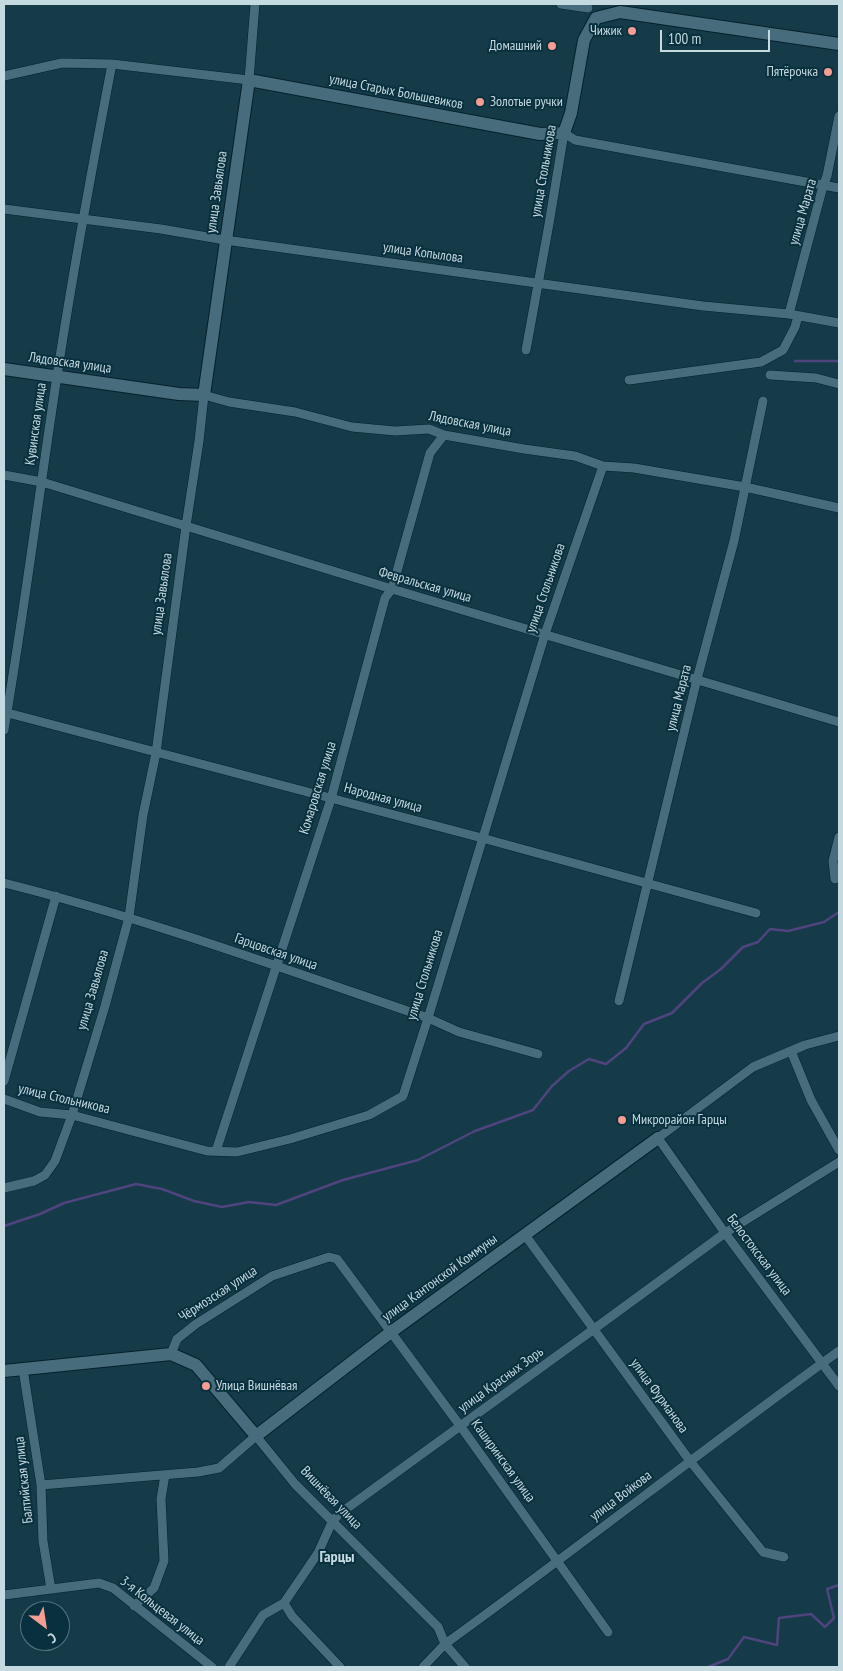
<!DOCTYPE html>
<meta charset="utf-8">
<style>
body{margin:0}
#map{position:relative;width:843px;height:1671px;overflow:hidden;background:#153b49;font-family:"PT Sans Narrow",sans-serif}
canvas{display:block}
.frame{position:absolute;inset:0;border:5px solid #c5d9e1;pointer-events:none}
.north{position:absolute;left:20px;top:1601px;width:50px;height:50px;box-sizing:border-box;background:#09303e;border:1px solid #54747f;border-radius:50%;rotate:149deg;font-size:14px;font-weight:700;line-height:20px;text-align:center;color:#c5d9e1}
.north::after{content:'';display:block;margin:auto;width:18px;height:22px;background:#f59c93;clip-path:polygon(50% 0,100% 100%,50% 72%,0 100%)}
.scale{position:absolute;left:660px;top:30px;width:110px;height:22px;box-sizing:border-box;border:2px solid #c5d9e1;border-top:0;padding-left:6px;font-size:15px;line-height:18px;white-space:nowrap;color:#c5d9e1;-webkit-text-stroke:4px #09303e;paint-order:stroke}
</style>
<div id="map">
<canvas width="843" height="1671"></canvas>
<div class="frame"></div>
<div class="north">С</div>
<div class="scale">100 m</div>
</div>
<script>
const context = document.querySelector('canvas').getContext('2d');
context.lineJoin = 'round';
function strokePath(path, color, width, dash) {
  context.strokeStyle = color;
  context.lineWidth = width;
  context.lineCap = dash ? 'butt' : 'round';
  context.setLineDash(dash || []);
  context.stroke(path);
}
function label(font, color, halo, rows, align = 'center') {
  context.font = font + ' "PT Sans Narrow",sans-serif';
  context.lineWidth = 4;
  context.setLineDash([]);
  context.textBaseline = 'middle';
  context.strokeStyle = halo;
  context.fillStyle = color;
  for (const [text, x, y, turn = 0] of rows) {
    context.save();
    context.translate(x, y);
    context.rotate((+turn || 0) * Math.PI / 180);
    context.textAlign = isNaN(turn) ? turn : align;
    if (halo) context.strokeText(text, 0, 0);
    context.fillText(text, 0, 0);
    context.restore();
  }
}
strokePath(new Path2D(`
 M 795,361 L 839,361
 M 4,1226 L 40,1214 L 64,1203 L 136,1184 L 162,1189 L 194,1201 L 222,1207 L 249,1202 L 276,1205 L 343,1180 L 418,1160 L 475,1131 L 533,1110 L 552,1086 L 569,1071 L 589,1059 L 606,1064 L 626,1048 L 644,1024 L 672,1013 L 702,983 L 721,969 L 743,947 L 758,942 L 770,929 L 788,931 L 824,922 L 839,912
 M 708,1667 L 728,1659 L 744,1637 L 777,1645 L 779,1618 L 811,1614 L 825,1627 L 834,1618 L 827,1589 L 839,1585`), '#4f447e', 2.5);
const street = new Path2D(`
 M 561,4 L 588,8
 M 4,76 L 62,63 L 112,64 L 249,80 L 255,4
 M 4,209 L 161,229 L 225,240 L 703,306 L 789,314 L 839,323
 M 789,314 L 823,186 L 827,176 L 839,116
 M 526,350 L 549,224 L 564,133 L 575,140 L 839,188
 M 770,375 L 816,378 L 839,384
 M 629,380 L 761,362 L 783,350 L 795,327 L 798,316
 M 4,475 L 42,482 L 392,589 L 839,722
 M 4,712 L 482,838 L 756,913
 M 4,730 C 24,613 39,494 57,376 C 73,271 92,168 112,64
 M 835,879 L 833,861 L 839,837
 M 4,883 C 148,919 287,970 428,1018 L 459,1032 L 538,1054
 M 619,1001 L 697,679 L 734,541 L 763,401
 M 839,1036 L 805,1045 L 753,1067 L 658,1138 L 725,1233 L 839,1386
 M 791,1051 L 811,1100 L 839,1150
 M 4,1081 L 56,896
 M 4,1099 L 40,1112 L 72,1115 L 207,1151 L 237,1152 L 290,1139 L 369,1115 L 403,1096 L 428,1018 L 545,634 L 603,466
 M 216,1151 L 331,799 L 385,598 L 392,589 L 430,453 L 444,435
 M 4,1188 L 34,1181 L 45,1175 L 55,1161 L 72,1115 L 105,1006 L 129,917 L 143,815 L 156,753 L 186,526 L 199,441 L 204,395 L 229,402 L 295,412 L 352,427 L 395,431 L 429,429 L 444,435 L 524,449 L 575,456 L 603,466 L 634,468 L 745,487 L 839,508
 M 525,1235 L 690,1461 L 763,1552 L 784,1557
 M 171,1354 L 177,1339 L 196,1324 L 272,1276 L 329,1257 L 337,1259 L 461,1427 L 608,1632
 M 23,1369 L 41,1485 L 43,1541 L 51,1589
 M 41,1485 L 198,1472 L 219,1468 L 256,1436 L 295,1484 L 438,1627 L 445,1644 L 465,1667
 M 4,1595 L 99,1583 L 113,1588 L 212,1667
 M 284,1603 L 292,1616 L 340,1667
 M 134,1606 L 154,1588 L 164,1561 L 161,1499 L 165,1475
 M 229,1667 L 263,1615 L 284,1603 L 318,1553 L 332,1522 L 339,1514 L 594,1329 L 725,1233 L 839,1162
 M 423,1667 L 445,1644 C 578,1548 706,1447 839,1351`);
const secondary = new Path2D(`
 M 4,369 L 179,394 L 204,395 L 249,80 L 540,134 L 564,133 L 571,113 L 584,40 L 596,18 L 620,12 L 839,44
 M 4,1371 L 171,1354 L 196,1365 L 256,1436 L 391,1332 L 658,1138`);
strokePath(street, '#04212b', 10);
strokePath(secondary, '#04212b', 14);
strokePath(street, '#476c7c', 9);
strokePath(secondary, '#476c7c', 12);
for (const [x, y, r, color] of [
 [632,31,5,"#f59c93"],
 [552,46,5,"#f59c93"],
 [828,72,5,"#f59c93"],
 [480,102,5,"#f59c93"],
 [622,1120,5,"#f59c93"],
 [206,1386,5,"#f59c93"]
]) {
  const dot = new Path2D();
  dot.arc(x, y, r, 0, 2 * Math.PI);
  context.fillStyle = color;
  context.fill(dot);
  strokePath(dot, '#09303e', 2);
}
label('14px', '#c5d9e1', '#09303e', [
 ["Чижик",622,31],
 ["Домашний",542,46],
 ["Пятёрочка",818,72],
 ["Золотые ручки",490,102,"left"],
 ["Микрорайон Гарцы",632,1120,"left"],
 ["Улица Вишнёвая",216,1386,"left"]
], 'right');
label('14px', '#c5d9e1', '#09303e', [
 ["улица Старых Большевиков",396,92,11],
 ["улица Стольникова",544,171,-80],
 ["улица Завьялова",217,192,-82],
 ["улица Марата",803,212,-74],
 ["улица Копылова",423,253,8],
 ["Лядовская улица",70,363,8],
 ["Кувинская улица",36,424,-82],
 ["Лядовская улица",470,424,11],
 ["Февральская улица",425,585,16],
 ["улица Стольникова",546,588,-71],
 ["улица Завьялова",162,594,-82],
 ["улица Марата",679,698,-76],
 ["Комаровская улица",318,788,-73],
 ["Народная улица",383,798,15],
 ["Гарцовская улица",276,952,19],
 ["улица Стольникова",425,975,-73],
 ["улица Завьялова",93,990,-74],
 ["улица Стольникова",64,1099,13],
 ["Белостокская улица",759,1255,53],
 ["улица Кантонской Коммуны",440,1278,-36],
 ["Чёрмозская улица",218,1294,-33],
 ["улица Красных Зорь",501,1380,-36],
 ["улица Фурманова",659,1396,54],
 ["Каширинская улица",503,1461,54],
 ["Балтийская улица",24,1480,-96],
 ["улица Войкова",621,1496,-37],
 ["Вишнёвая улица",331,1498,46],
 ["3-я Кольцевая улица",162,1611,38]
]);
label('bold 16px', '#c5d9e1', '#09303e', [
 ["Гарцы",337,1557]
]);
</script>
